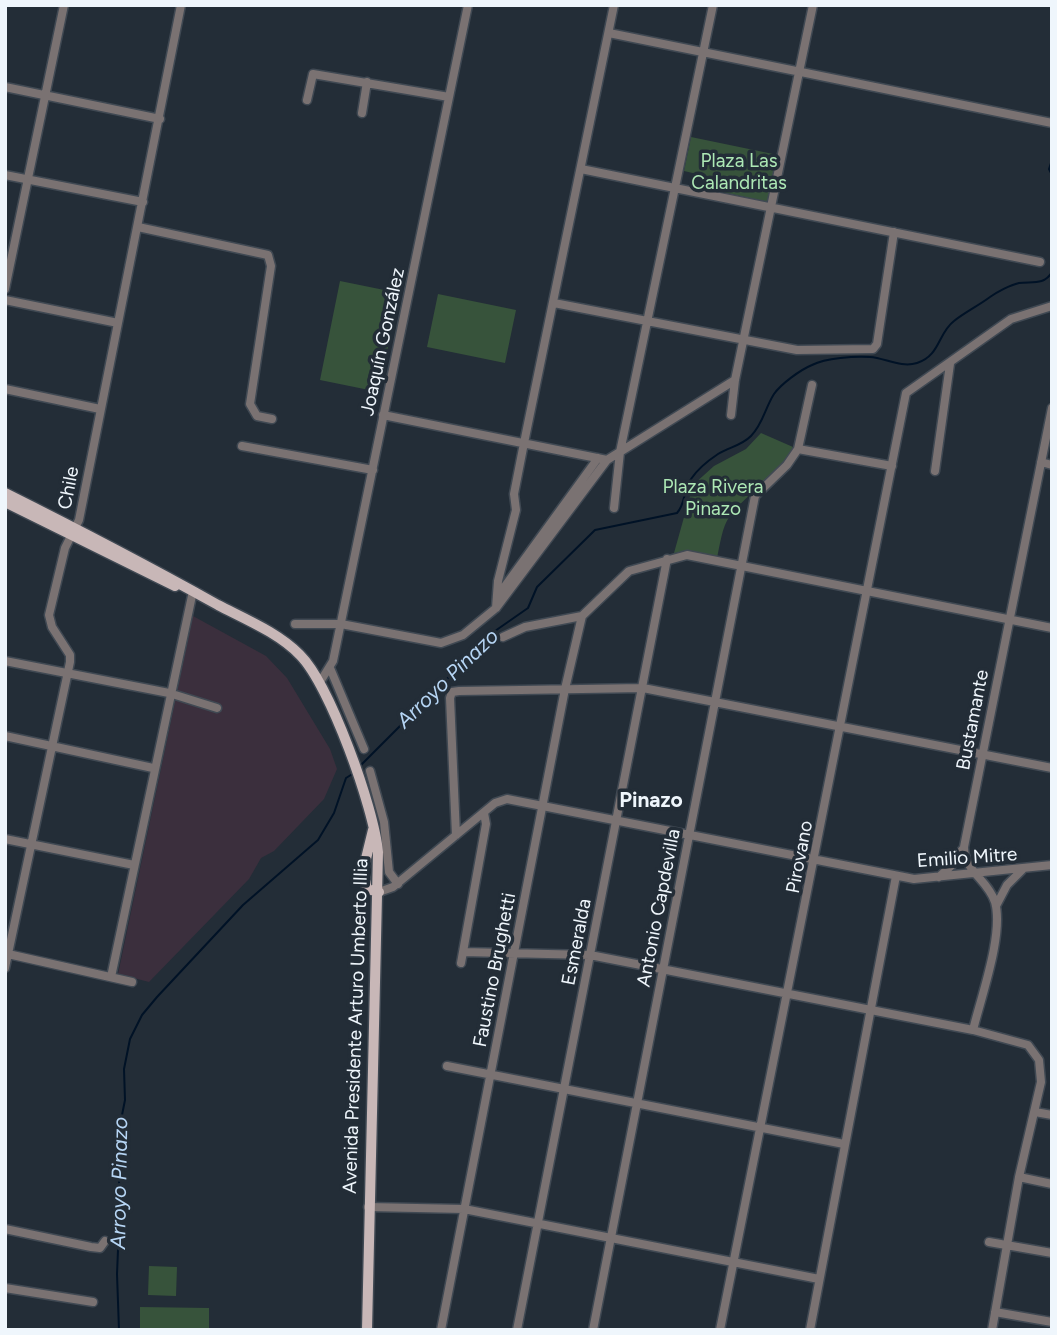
<!DOCTYPE html>
<meta charset="utf-8">
<style>
body{margin:0}
#map{position:relative;width:1057px;height:1335px;overflow:hidden;background:#232d37;font-family:Figtree,sans-serif}
canvas{display:block}
.frame{position:absolute;inset:0;border:7px solid #eff6fc;pointer-events:none}
</style>
<div id="map">
<canvas width="1057" height="1335"></canvas>
<div class="frame"></div>
</div>
<script>
const context = document.querySelector('canvas').getContext('2d');
context.lineJoin = 'round';
function fill(path, color) {
  context.fillStyle = color;
  context.fill(path, 'evenodd');
}
function strokePath(path, color, width, dash) {
  context.strokeStyle = color;
  context.lineWidth = width;
  context.lineCap = dash ? 'butt' : 'round';
  context.setLineDash(dash || []);
  context.stroke(path);
}
function label(font, color, halo, rows, align = 'center') {
  context.font = font + ' Figtree,sans-serif';
  context.lineWidth = 7;
  context.setLineDash([]);
  context.textBaseline = 'middle';
  context.strokeStyle = halo;
  context.fillStyle = color;
  for (const [text, x, y, turn = 0] of rows) {
    context.save();
    context.translate(x, y);
    context.rotate((+turn || 0) * Math.PI / 180);
    context.textAlign = isNaN(turn) ? turn : align;
    if (halo) context.strokeText(text, 0, 0);
    context.fillText(text, 0, 0);
    context.restore();
  }
}
fill(new Path2D(`
 M 193,616 L 266,656 L 287,678 L 330,749 L 337,769 L 324,799 L 274,851 L 261,858 L 249,879 L 149,982 L 118,974 Z`), '#3b2f3d');
fill(new Path2D(`
 M 691,137 L 778,155 L 768,202 L 708,189 L 710,177 L 684,171 Z
 M 340,281 L 399,293 L 379,392 L 320,380 Z
 M 438,294 L 516,310 L 505,363 L 427,347 Z
 M 761,433 L 793,447 C 783,475 748,491 730,516 C 722,526 720,545 717,558 L 689,552 L 674,553 L 693,485 L 714,466 L 746,449 Z
 M 149,1266 L 177,1267 L 176,1296 L 148,1295 Z
 M 140,1307 L 209,1308 L 209,1330 L 140,1330 Z`), '#37533b');
strokePath(new Path2D(`
 M 1052,160 L 1049,169 L 1052,175
 M 360,766 L 495,631 L 528,608 L 537,587 L 595,530 L 677,513 C 686,503 683,490 691,479 C 697,470 709,460 718,454 C 729,447 741,446 751,436 C 763,424 765,408 774,394 C 781,384 800,370 812,365 C 826,358 854,356 870,357 C 885,358 901,368 917,363 C 940,356 938,333 954,321 C 965,312 978,306 990,297 C 997,292 1010,285 1019,283 C 1031,281 1044,286 1052,272
 M 119,1330 L 117,1274 L 120,1202 L 117,1140 L 125,1100 L 124,1069 L 130,1039 L 142,1015 L 157,997 L 243,905 L 318,840 L 334,813 L 346,778 L 354,773`), '#001226', 2);
const minor = new Path2D(`
 M 609,33 L 1052,123
 M 5,87 L 160,119
 M 307,100 L 313,74 L 449,97
 M 362,113 L 367,82
 M 581,169 L 1040,262
 M 5,175 L 143,202
 M 138,227 L 268,255 L 271,266 L 250,404 L 257,416 L 272,419
 M 5,289 L 64,5
 M 5,300 L 118,323
 M 554,303 L 797,350 L 873,349 L 877,344 L 894,232
 M 5,389 L 100,409
 M 383,415 L 607,460 L 735,380
 M 731,415 L 735,380 L 813,5
 M 242,446 L 373,470
 M 798,449 L 892,466
 M 1041,462 L 1052,465
 M 935,471 L 950,364
 M 614,508 L 620,452 L 713,5
 M 497,597 L 598,458
 M 496,608 L 498,581 L 516,510 L 514,494 L 524,443 L 614,5
 M 295,624 L 341,624 L 441,643 L 463,635 L 496,608 L 607,460
 M 503,637 L 525,627 L 582,616 L 629,571 L 687,555 L 1052,628
 M 5,661 L 169,693 L 217,708
 M 330,668 L 364,749
 M 320,682 L 333,661 L 468,5
 M 5,736 L 153,768
 M 370,771 L 384,822 L 389,872 L 398,884
 M 456,835 L 450,698 L 452,692 L 459,691 L 643,688 L 1052,768
 M 5,839 L 134,865
 M 939,877 L 952,865 L 962,850
 M 379,892 L 393,887 L 495,803 L 507,799 L 914,879 L 1052,865
 M 996,906 L 1007,885 L 1022,870
 M 463,952 L 590,955 L 973,1030 L 1028,1045 L 1039,1060 L 1041,1082 L 1019,1177 L 992,1330
 M 8,954 L 132,982
 M 461,963 L 486,824 L 484,813
 M 5,968 L 70,662 L 70,655 L 52,627 L 49,615 L 65,548 L 79,520 L 181,5
 M 111,977 L 193,591
 M 973,1030 C 981,997 1004,934 995,902 C 988,880 964,871 964,847 L 1052,408
 M 447,1066 L 844,1144
 M 1035,1112 L 1052,1115
 M 1019,1177 L 1052,1184
 M 368,1207 L 464,1209 L 819,1279
 M 5,1229 L 91,1247 L 100,1248 L 105,1241
 M 989,1242 L 1052,1253
 M 5,1288 L 93,1302
 M 995,1312 L 1052,1322
 M 441,1330 L 565,689 L 582,616
 M 517,1330 L 667,559
 M 593,1330 L 755,496 L 787,465 L 798,449 L 812,385
 M 720,1330 L 906,393 L 1011,319 L 1052,306
 M 810,1330 L 896,876`);
const major = new Path2D(`
 M 5,493 C 77,529 148,566 218,605 C 245,619 279,633 300,655 C 330,685 374,808 378,852 L 367,1330
 M 5,502 L 175,586
 M 373,830 L 363,871 L 367,889 L 379,892`);
strokePath(minor, '#404953', 11);
strokePath(major, '#404953', 13);
strokePath(minor, '#7a7272', 8);
strokePath(major, '#c8b7b7', 10);
label('19px', '#ade8b5', '#232d37', [
 ["Plaza Las",739,161],
 ["Calandritas",739,183],
 ["Plaza Rivera",713,487],
 ["Pinazo",713,509]
]);
label('19px', '#eff6fc', '#232d37', [
 ["Joaquín González",383,342,-78],
 ["Chile",69,488,-79],
 ["Bustamante",973,720,-79],
 ["Pirovano",800,857,-79],
 ["Emilio Mitre",967,858,-4],
 ["Antonio Capdevilla",659,908,-79],
 ["Esmeralda",577,942,-79],
 ["Faustino Brughetti",495,970,-79],
 ["Avenida Presidente Arturo Umberto Illia",356,1026,-88]
]);
label('italic 21px', '#b6d5f4', '#232d37', [
 ["Arroyo Pinazo",448,679,-44],
 ["Arroyo Pinazo",120,1183,-89]
]);
label('bold 21px', '#eff6fc', '#232d37', [
 ["Pinazo",651,801]
]);
</script>
